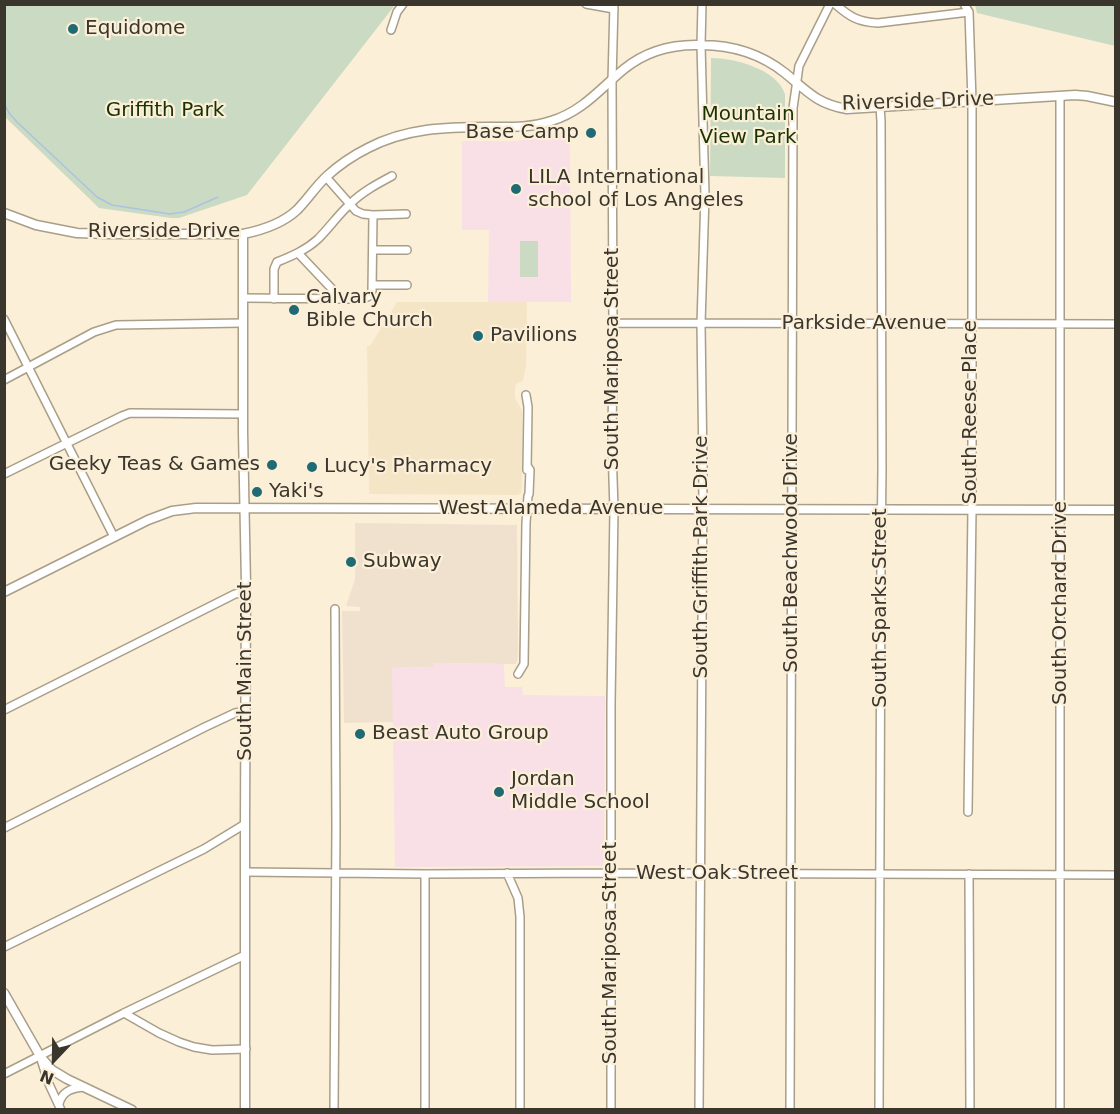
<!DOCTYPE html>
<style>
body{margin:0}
#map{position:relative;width:1120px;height:1114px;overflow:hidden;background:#fcefd8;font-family:"DejaVu Sans",sans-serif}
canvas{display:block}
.frame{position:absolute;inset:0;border:6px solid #3b362d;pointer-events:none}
.north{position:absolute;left:24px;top:1030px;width:60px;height:60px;-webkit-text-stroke:4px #fcefd8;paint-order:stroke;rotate:202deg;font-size:16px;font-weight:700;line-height:24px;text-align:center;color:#3b362d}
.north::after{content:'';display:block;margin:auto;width:21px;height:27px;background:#3b362d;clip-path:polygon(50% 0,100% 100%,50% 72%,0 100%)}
</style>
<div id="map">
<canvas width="1120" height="1114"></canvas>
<div class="frame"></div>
<div class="north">N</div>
</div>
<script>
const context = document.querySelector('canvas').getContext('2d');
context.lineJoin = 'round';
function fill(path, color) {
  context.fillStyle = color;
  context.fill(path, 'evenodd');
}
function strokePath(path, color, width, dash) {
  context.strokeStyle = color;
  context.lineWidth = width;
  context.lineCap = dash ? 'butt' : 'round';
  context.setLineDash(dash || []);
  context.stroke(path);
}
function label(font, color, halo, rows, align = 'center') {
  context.font = font + ' "DejaVu Sans",sans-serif';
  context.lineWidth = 4.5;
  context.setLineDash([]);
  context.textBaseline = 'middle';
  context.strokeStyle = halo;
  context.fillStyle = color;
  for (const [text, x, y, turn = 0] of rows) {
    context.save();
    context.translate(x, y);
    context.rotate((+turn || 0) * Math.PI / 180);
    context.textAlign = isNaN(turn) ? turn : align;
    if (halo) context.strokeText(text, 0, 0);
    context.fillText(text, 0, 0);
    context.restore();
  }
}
fill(new Path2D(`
 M 397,302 L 527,302 L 526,366 L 523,381 L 516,384 L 515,391 L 515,398 L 522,410 L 522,486 L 521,493 L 518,495 L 369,494 L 367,346 L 370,346 Z`), '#f5e5c7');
fill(new Path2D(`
 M 355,523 L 517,525 L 518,652 L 517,662 L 515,664 L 504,664 L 434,663 L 433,667 L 393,668 L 393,722 L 344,723 L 342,611 L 360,611 L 360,607 L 346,606 L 355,579 Z`), '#f0e1cf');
fill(new Path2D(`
 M 570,129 L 571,302 L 488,302 L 489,230 L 462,230 L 462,141 L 515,141 L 542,137 Z
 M 434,663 L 504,664 L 505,687 L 522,687 L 523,695 L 605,696 L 604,862 L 602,866 L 395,867 L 392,668 L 433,667 Z`), '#f9dfe6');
fill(new Path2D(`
 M 4,5 L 5,4 L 395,5 L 247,195 L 179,218 L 171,218 L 99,208 L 6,118 L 4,115 Z
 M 975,5 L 1115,5 L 1115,46 L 977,13 Z
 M 711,58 C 734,58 777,69 785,94 L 785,178 L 710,176 Z
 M 520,241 L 538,241 L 538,277 L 520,277 Z`), '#cbdac2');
strokePath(new Path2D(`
 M 4,103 L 9,113 L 17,122 L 97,197 L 112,205 L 170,214 L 184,212 L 218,197`), '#aac3e3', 1.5);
const minor = new Path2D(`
 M 586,4 L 614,9
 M 835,4 C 850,17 858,22 878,23 L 969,12
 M 964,4 L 969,12 L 972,101 L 972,509 L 968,812
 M 391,30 L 397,12 L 403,4
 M 1060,96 L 1060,1110
 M 373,215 L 406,214
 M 373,250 L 407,250
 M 298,253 L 333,290 L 333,299
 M 372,285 L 407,285
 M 244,298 L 363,299 L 369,296 L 372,291 L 373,215 L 363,214 L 356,211 L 326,177
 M 274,299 L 274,269 L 277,262 C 292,256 306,250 318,239 C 329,228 338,215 350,204 C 362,192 377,184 392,176
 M 4,319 L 114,537
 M 613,323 L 1116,324
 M 4,380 L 94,332 L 116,325 L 243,323
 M 526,395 L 528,407 L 527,470
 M 4,474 L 122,416 L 130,413 L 243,414
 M 518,674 L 524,664 L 526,523 L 528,496 L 529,494 L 530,470 L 528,467
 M 4,710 L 235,594 L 246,592
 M 4,828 L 205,727 L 235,713 L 246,711
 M 246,872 L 425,874 L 611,873 L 1116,875
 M 507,873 L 518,898 L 520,917 L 520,1110
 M 969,874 L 970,1110
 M 4,947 L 204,849 L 245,824
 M 124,1013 L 159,1033 L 179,1042 L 194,1047 L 212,1050 L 246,1049
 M 41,1059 L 48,1082 L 61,1110
 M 4,1074 L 124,1013 L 245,955
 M 59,1104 C 62,1091 72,1088 84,1087
 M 334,1110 L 336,829 L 335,609
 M 425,1110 L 425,874
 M 611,1110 L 611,703 L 614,509 L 612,448 L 613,331 L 612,81 L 614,4
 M 699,1110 L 703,469 L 701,324 L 705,195 L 701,45 L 702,4
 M 790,1110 L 793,108 L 799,66 L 830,4
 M 879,1110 L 881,555 L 882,469 L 881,121 L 880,107`);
const major = new Path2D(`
 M 4,213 L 36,225 L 77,233 L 109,234 L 243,234 C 263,230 282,224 297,210 C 308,199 316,186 327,176 C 339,165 354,155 368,148 C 406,128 446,127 488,127 C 509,127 531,128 551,121 C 582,112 601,88 624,69 C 646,51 673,44 701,45 C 732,45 761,54 785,73 C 807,91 817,104 847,109 L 1075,95 L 1087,96 L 1116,102
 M 243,234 L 243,432 L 246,585 L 245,824 L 245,1110
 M 4,592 L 148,520 L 172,511 L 196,508 L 1116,510
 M 4,993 L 40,1056 L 52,1070 L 67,1079 L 132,1110`);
strokePath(minor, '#a99e88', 10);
strokePath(major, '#a99e88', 11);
strokePath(minor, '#fff', 7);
strokePath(major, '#fff', 8);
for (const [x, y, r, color] of [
 [73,29,6,"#206a74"],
 [591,133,6,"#206a74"],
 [516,189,6,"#206a74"],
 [294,310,6,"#206a74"],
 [478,336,6,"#206a74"],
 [272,465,6,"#206a74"],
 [312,467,6,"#206a74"],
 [257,492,6,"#206a74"],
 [351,562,6,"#206a74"],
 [360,734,6,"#206a74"],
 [499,792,6,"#206a74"]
]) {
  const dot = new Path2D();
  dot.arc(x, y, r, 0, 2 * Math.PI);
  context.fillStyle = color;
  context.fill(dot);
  strokePath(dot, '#fcefd8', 2);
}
label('20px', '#3b362d', '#fcefd8', [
 ["Equidome",85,29],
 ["Base Camp",579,133,"right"],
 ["LILA International",528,178],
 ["school of Los Angeles",528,201],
 ["Calvary",306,298],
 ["Bible Church",306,321],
 ["Pavilions",490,336],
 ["Geeky Teas & Games",260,465,"right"],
 ["Lucy's Pharmacy",324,467],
 ["Yaki's",269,492],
 ["Subway",363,562],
 ["Beast Auto Group",372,734],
 ["Jordan",511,780],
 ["Middle School",511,803]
], 'left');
label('20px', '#3b362d', '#fcefd8', [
 ["Riverside Drive",918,102,-2],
 ["Riverside Drive",164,232],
 ["Parkside Avenue",864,324],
 ["South Mariposa Street",613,359,-90],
 ["South Reese Place",971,412,-90],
 ["West Alameda Avenue",551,509],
 ["South Beachwood Drive",792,553,-90],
 ["South Griffith Park Drive",702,557,-90],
 ["South Orchard Drive",1061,603,-90],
 ["South Sparks Street",881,608,-90],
 ["South Main Street",246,671,-90],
 ["West Oak Street",717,874],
 ["South Mariposa Street",611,953,-90]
]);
label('20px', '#183300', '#fcefd8', [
 ["Griffith Park",165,111],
 ["Mountain",748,115],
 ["View Park",748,138]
]);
</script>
